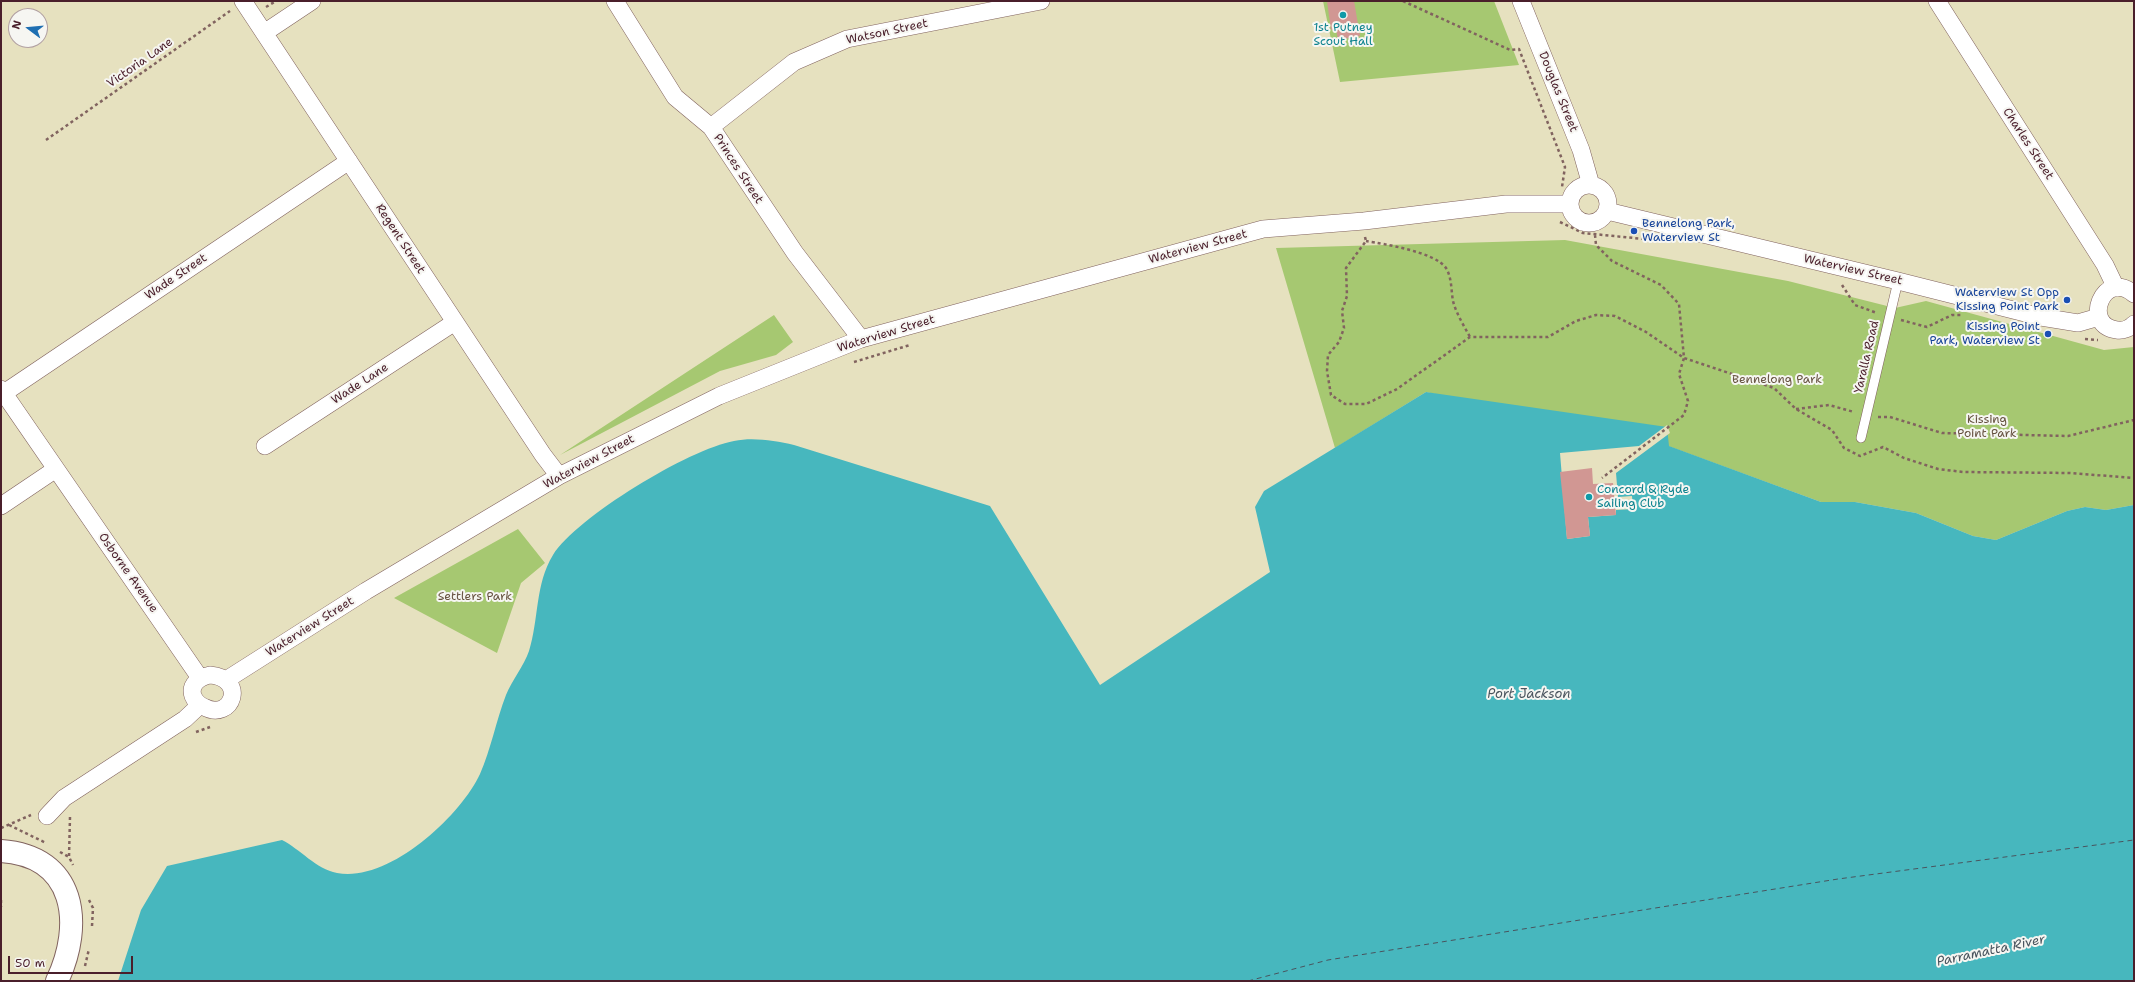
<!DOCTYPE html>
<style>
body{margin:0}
#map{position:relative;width:2135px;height:982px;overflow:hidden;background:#e6e1bf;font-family:"Shantell Sans",sans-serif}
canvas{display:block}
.frame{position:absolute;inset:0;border:2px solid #4a1f2b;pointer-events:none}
.north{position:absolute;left:8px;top:8px;width:40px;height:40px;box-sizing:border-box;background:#f6f6f2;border:1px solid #b1a0a2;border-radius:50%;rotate:286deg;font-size:11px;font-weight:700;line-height:16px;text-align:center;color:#4a1f2b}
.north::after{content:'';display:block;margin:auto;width:14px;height:18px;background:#1f6fb2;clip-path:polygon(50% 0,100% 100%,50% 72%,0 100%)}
.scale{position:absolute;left:8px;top:956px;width:125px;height:18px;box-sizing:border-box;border:2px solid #4a1f2b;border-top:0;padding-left:5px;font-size:12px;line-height:14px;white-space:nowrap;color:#4a1f2b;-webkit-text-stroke:3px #f6f6f2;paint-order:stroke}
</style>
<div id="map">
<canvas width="2135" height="982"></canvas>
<div class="frame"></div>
<div class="north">N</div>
<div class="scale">50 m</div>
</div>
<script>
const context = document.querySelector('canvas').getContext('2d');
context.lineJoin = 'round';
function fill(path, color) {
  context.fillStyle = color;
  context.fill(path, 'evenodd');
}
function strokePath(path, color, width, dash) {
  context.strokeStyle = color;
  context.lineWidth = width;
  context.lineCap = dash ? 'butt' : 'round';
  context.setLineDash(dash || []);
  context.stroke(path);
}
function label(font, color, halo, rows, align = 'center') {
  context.font = font + ' "Shantell Sans",sans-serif';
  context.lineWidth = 4;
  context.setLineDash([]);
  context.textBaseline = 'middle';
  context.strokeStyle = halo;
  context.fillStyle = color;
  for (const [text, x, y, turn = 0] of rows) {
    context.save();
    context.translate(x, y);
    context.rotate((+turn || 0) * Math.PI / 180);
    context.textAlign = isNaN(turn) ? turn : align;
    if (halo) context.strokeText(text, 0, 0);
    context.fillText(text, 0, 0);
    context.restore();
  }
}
fill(new Path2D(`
 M 1323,1 L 1494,1 L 1519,65 L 1340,82 Z
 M 1565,240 L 1788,281 L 1895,308 L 1926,301 L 2104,350 L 2134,347 L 2134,505 L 2106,510 L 2085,507 L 2067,511 L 1996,540 L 1973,536 L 1916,513 L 1855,502 L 1821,502 L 1668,446 L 1426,392 L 1335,448 L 1276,248 Z
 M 774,315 L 793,342 L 776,355 L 720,371 L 560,455 Z
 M 518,529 L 545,563 L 521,583 L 497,653 L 394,598 Z`), '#a6c871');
fill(new Path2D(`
 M 1426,392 L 1667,427 L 1669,446 L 1821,502 L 1855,502 L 1916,513 L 1973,536 L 1996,540 L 2067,511 L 2085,507 L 2106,510 L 2134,505 L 2134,981 L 118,981 L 141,910 L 167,866 L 282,840 C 300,849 316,869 337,873 C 388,883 460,817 480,774 C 491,749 496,721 506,695 C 512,680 524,666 529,651 C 539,619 535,584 553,555 C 577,517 689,449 734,441 C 754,437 775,441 794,445 L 990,506 L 1100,685 L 1270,572 L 1255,507 L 1264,491 Z`), '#47b7be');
fill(new Path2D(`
 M 1667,425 L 1670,433 L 1616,473 L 1618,497 L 1632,496 L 1633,509 L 1616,510 L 1616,515 L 1588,517 L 1590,536 L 1567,539 L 1560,453 L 1639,446 Z`), '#e6e1bf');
strokePath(new Path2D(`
 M 1248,981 L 1328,960 L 1838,879 L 2134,840`), '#49545e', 1, [5, 4]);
fill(new Path2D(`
 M 1327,1 L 1354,1 L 1360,36 L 1338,40 L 1336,29 L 1331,30 Z
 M 1592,468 L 1593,484 L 1613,483 L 1616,515 L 1588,517 L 1590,536 L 1567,539 L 1560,472 Z`), '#d19793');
const lane = new Path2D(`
 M 1861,438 L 1898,281`);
const street = new Path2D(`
 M 243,1 L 543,455 L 559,476
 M 615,1 L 675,97 L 711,127 L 795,253 L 861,339
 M 1521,1 L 1581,150 L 1591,185
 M 1937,1 L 2105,265 L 2116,288
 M 264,33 L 312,1
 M 711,127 L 794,62 L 847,39 L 1041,1
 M1570 204a19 19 0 1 1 38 0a19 19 0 1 1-38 0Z
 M 1607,211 L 1898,281 L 2041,317 L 2078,323 L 2099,317
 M 2134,294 C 2103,268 2081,326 2117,330 C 2123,331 2130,328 2134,324
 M 1,389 L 200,678
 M 4,393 L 349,161
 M 265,446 L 455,322
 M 1,506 L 56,469
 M 210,675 C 247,678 233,722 204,707 C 199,705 195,701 193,696 C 189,684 200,677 210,675 Z
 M 226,680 L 366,591 L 559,476 L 719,396 L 861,339 L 1263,229 L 1364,221 L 1506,204 L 1569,204
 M 47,816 L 64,798 L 185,719 L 200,705`);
const secondary = new Path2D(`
 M 1,851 C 76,856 84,924 57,981`);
strokePath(lane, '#81635f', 10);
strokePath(street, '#81635f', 18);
strokePath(secondary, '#81635f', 24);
strokePath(new Path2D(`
 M 1403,1 L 1510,50 L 1519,49 L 1565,167 L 1562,187
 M 266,7 L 276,1
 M 46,140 L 230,11
 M 1560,222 L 1583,233 L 1644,239
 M 1595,235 L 1596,245 L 1612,261 L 1661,285 L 1679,304 L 1684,358 L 1679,374 L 1688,401 L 1684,415 L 1602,478
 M 1365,237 L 1366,241 L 1346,268 L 1347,296 L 1342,311 L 1344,328 L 1339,342 L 1328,355 L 1327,371 L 1331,395 L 1345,404 L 1366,404 L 1397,389 L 1470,337 L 1548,337 L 1576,321 L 1596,315 L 1615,316 L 1646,332 L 1684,358 L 1774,388 L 1796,409 L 1832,430 L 1844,448 L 1860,456 L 1883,447 L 1904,458 L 1938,469 L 1963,472 L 2070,473 L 2134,478
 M 1366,241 C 1384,244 1435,252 1446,268 C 1452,278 1451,290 1453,301 C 1456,313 1464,326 1470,337
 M 1842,285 L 1855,305 L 1877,313
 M 1901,320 L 1927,327 L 1952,315 L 1961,315
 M 2085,339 L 2098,340
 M 854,362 L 910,345
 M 1796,409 L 1829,405 L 1854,412
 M 1878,417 L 1890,417 L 1942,433 L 2068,436 L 2134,420
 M 196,732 L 210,727
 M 70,817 L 69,857 L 73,865
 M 9,825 L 46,843
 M 1,828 L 31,815
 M 60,852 L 69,857
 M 1,900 L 1,907
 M 89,900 L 93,908 L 92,926
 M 85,966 L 89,949`), '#81635f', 2.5, [3, 3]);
strokePath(lane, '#fff', 9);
strokePath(street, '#fff', 17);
strokePath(secondary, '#fff', 22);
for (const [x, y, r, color] of [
 [1343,15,4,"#0f9aa8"],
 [1634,231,4,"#1a4fb4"],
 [2067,300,4,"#1a4fb4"],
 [2048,334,4,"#1a4fb4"],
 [1589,497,4,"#0f9aa8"]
]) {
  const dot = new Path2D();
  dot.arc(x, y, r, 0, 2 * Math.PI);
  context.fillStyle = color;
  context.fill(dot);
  strokePath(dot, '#f6f6f2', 1.5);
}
label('12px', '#0d838f', '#f6f6f2', [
 ["1st Putney",1343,28],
 ["Scout Hall",1343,42],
 ["Concord & Ryde",1597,490,"left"],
 ["Sailing Club",1597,504,"left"]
]);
label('12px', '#4a1f2b', '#f6f6f2', [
 ["Watson Street",887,32,-12],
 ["Victoria Lane",140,63,-35],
 ["Douglas Street",1558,92,68],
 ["Charles Street",2028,144,57],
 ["Princes Street",738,169,57],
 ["Regent Street",400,239,57],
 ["Waterview Street",1198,247,-15],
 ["Waterview Street",1853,270,13],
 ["Wade Street",176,277,-34],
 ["Waterview Street",886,334,-17],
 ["Yaralla Road",1867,357,-77],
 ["Wade Lane",360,384,-33],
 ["Waterview Street",589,462,-28],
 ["Osborne Avenue",128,573,55],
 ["Waterview Street",310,627,-32]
]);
label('12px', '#164399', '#f6f6f2', [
 ["Bennelong Park,",1642,224,"left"],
 ["Waterview St",1642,238,"left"],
 ["Waterview St Opp",2059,293],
 ["Kissing Point Park",2059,307],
 ["Kissing Point",2040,327],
 ["Park, Waterview St",2040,341]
], 'right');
label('12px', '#665240', '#f6f6f2', [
 ["Bennelong Park",1777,380],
 ["Kissing",1987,420],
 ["Point Park",1987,434],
 ["Settlers Park",475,597]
]);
label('italic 13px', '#49545e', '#f6f6f2', [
 ["Port Jackson",1529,695],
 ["Parramatta River",1991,951,-12]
]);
</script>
